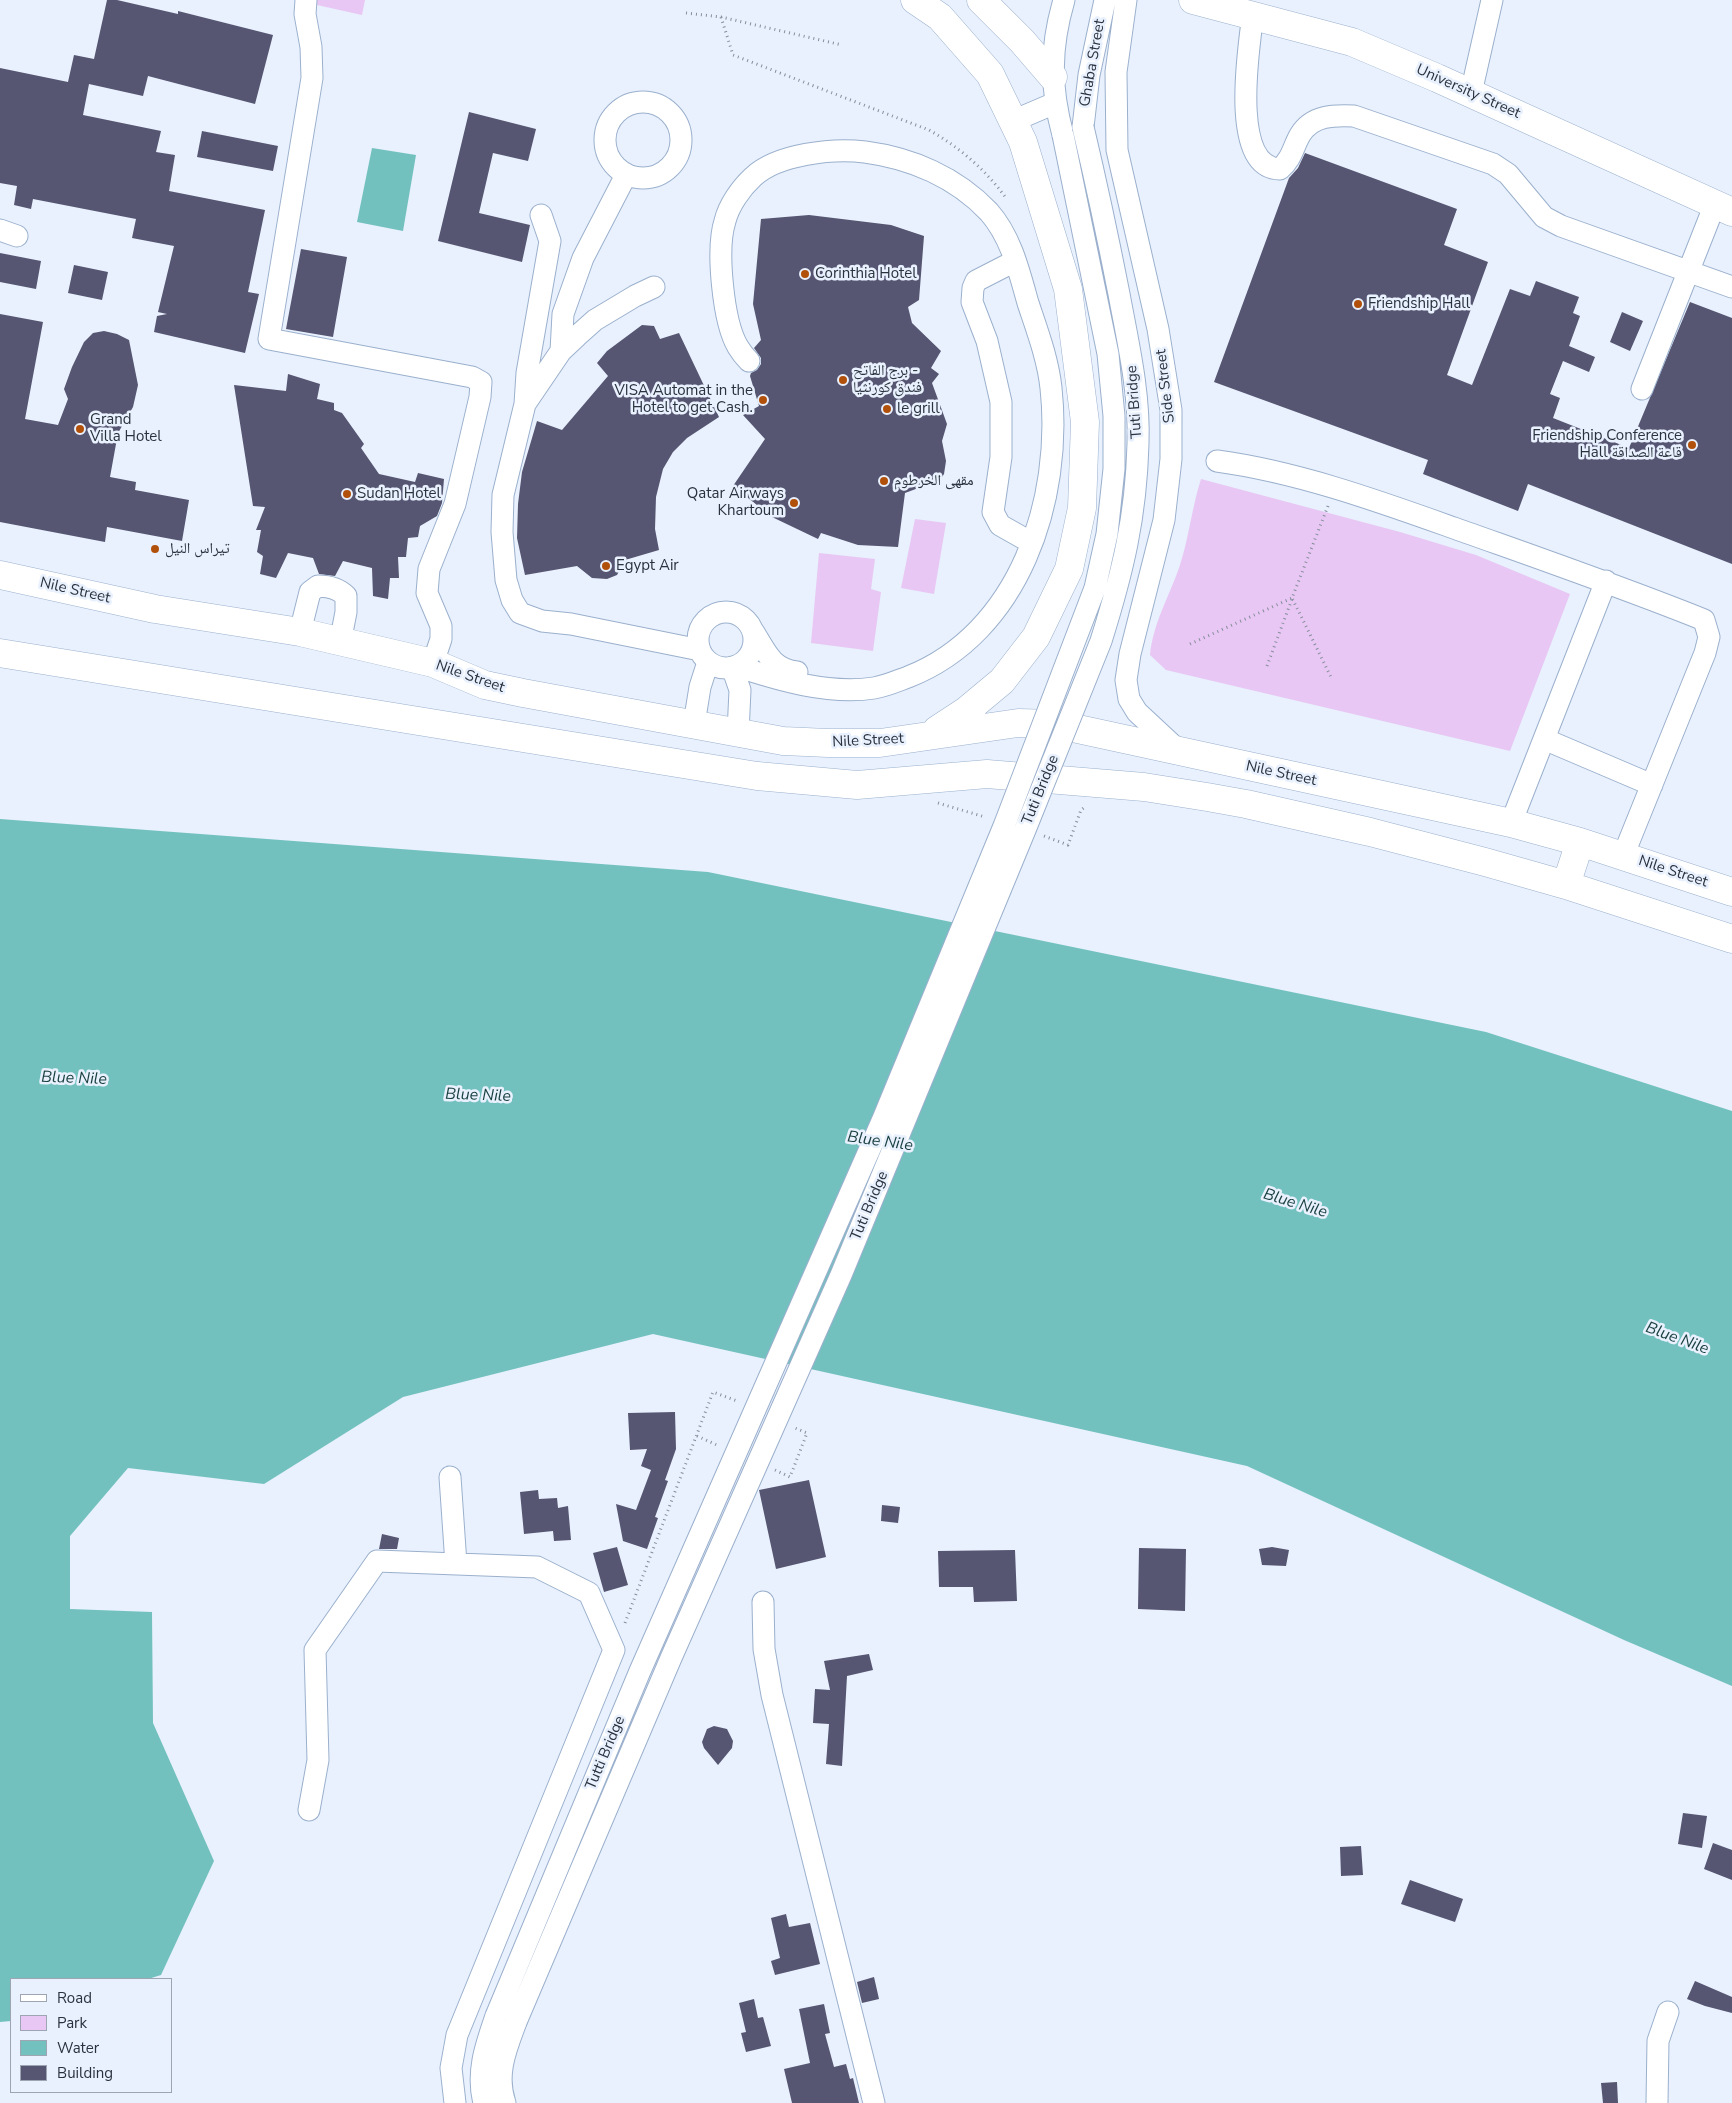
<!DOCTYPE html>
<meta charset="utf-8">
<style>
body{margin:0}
#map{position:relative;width:1732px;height:2103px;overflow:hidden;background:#e8f1fd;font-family:"Nunito Sans",sans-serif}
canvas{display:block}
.legend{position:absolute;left:10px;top:1978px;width:162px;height:115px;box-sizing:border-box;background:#e8f1fd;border:1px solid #9ca5b1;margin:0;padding:6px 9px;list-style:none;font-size:15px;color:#29323e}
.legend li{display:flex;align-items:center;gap:10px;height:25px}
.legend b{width:25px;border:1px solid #9ca5b1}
</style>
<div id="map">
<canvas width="1732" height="2103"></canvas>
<ul class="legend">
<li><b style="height:6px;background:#fff"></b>Road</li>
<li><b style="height:14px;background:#e8c7f4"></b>Park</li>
<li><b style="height:14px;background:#73c1bf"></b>Water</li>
<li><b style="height:14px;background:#565572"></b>Building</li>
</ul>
</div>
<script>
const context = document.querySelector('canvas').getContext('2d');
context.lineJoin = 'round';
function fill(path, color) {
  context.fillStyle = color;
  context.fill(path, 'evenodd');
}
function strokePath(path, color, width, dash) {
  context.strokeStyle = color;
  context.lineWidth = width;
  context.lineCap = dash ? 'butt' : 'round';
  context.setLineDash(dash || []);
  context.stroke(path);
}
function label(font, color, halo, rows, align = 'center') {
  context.font = font + ' "Nunito Sans","Noto Naskh Arabic",sans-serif';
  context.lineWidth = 5;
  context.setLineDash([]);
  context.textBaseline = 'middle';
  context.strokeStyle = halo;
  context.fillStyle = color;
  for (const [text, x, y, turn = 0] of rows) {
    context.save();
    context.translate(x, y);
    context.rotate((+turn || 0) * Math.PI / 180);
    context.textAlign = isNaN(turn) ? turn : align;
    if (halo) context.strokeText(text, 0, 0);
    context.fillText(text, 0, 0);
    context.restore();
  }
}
fill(new Path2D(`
 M 316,0 L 365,0 L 362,15 L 317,5 Z
 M 1201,479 L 1400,532 L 1476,555 L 1570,594 L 1510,751 L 1166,670 L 1150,655 C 1153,623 1170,595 1180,565 C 1189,537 1192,507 1201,479 Z
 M 915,519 L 946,523 L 934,594 L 901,588 Z
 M 819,553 L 875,559 L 871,589 L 881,592 L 873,651 L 811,643 Z`), '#e8c7f4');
fill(new Path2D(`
 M 372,148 L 416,155 L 403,231 L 357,222 Z
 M 0,819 L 708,872 L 1486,1032 L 1732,1111 L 1732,1686 L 1624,1640 L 1247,1466 L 653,1334 L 403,1397 L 264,1484 L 128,1468 L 70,1536 L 70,1609 L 152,1612 L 153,1723 L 214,1861 L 161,1975 L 148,1979 L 11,1979 L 11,2021 L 0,2022 Z`), '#73c1bf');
fill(new Path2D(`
 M 107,0 L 117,0 L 178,14 L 178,11 L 273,35 L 255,104 L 148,76 L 143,96 L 89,84 L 83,115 L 161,131 L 156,152 L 175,155 L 169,191 L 265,210 L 248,292 L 259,294 L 245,353 L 154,332 L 157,316 L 167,314 L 158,312 L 174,246 L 132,238 L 136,219 L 33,199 L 31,209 L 14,205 L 17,186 L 0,183 L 0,68 L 68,82 L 74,55 L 94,59 Z
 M 469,112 L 536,129 L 528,161 L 493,153 L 479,213 L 530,225 L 522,262 L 438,241 Z
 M 202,131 L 278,146 L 273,171 L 197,157 Z
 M 1305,153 L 1457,209 L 1444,245 L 1488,262 L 1447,375 L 1472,385 L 1510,289 L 1530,296 L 1536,281 L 1579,297 L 1573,313 L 1580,316 L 1569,346 L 1595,357 L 1589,372 L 1563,361 L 1550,394 L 1560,398 L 1553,418 L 1629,448 L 1690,302 L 1732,318 L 1732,564 L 1528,484 L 1518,511 L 1423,474 L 1428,460 L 1214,382 L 1289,178 L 1298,168 Z
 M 809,215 L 891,225 L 924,236 L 919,300 L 908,307 L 912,323 L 941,351 L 931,368 L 939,374 L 932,383 L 947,424 L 942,441 L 946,461 L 944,474 L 940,480 L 905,493 L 898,547 L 858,545 L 821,533 L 818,539 L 772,517 L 733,486 L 765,439 L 743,415 L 759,406 L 750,376 L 751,373 L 757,370 L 761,364 L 761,358 L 754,348 L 761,340 L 753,304 L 761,219 Z
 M 301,249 L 347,257 L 333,337 L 286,329 Z
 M 0,253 L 41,261 L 36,289 L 0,282 Z
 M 74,265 L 108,272 L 102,300 L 68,293 Z
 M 1622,312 L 1643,321 L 1630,351 L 1610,342 Z
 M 0,314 L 43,322 L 25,419 L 58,425 L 68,399 L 64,389 L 72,367 L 84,342 L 93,333 L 104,331 L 117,334 L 129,340 L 138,385 L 133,407 L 118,433 L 110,477 L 136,482 L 135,490 L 189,500 L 182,541 L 107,527 L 105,542 L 0,522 Z
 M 642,325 L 654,326 L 660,339 L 679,333 L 719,417 L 687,438 L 673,452 L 663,469 L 656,497 L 655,529 L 659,550 L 625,560 L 617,575 L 607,579 L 592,578 L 577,566 L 525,575 L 517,538 L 518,504 L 522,472 L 537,421 L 562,430 L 608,376 L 597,363 L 607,351 Z
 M 288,374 L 320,384 L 317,399 L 334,403 L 334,410 L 342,413 L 364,444 L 361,448 L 379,474 L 415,482 L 418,473 L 444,479 L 442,503 L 437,516 L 420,526 L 418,537 L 408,538 L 406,557 L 398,557 L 399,578 L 390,578 L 388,599 L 373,596 L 372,568 L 343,561 L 335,576 L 319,574 L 313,558 L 288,553 L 276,578 L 260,574 L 263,556 L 257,552 L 261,530 L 256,530 L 265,507 L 253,506 L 234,385 L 286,391 Z
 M 675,1412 L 676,1449 L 665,1480 L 668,1481 L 655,1517 L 658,1518 L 647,1549 L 623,1541 L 616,1504 L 636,1510 L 651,1470 L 641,1466 L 647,1449 L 630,1450 L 628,1413 Z
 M 809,1480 L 826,1557 L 776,1569 L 759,1490 Z
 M 538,1490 L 539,1499 L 557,1498 L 558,1508 L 568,1506 L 571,1540 L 554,1541 L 553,1531 L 524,1534 L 520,1492 Z
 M 882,1505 L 900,1507 L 898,1523 L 881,1521 Z
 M 382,1534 L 399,1538 L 397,1549 L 379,1549 Z
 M 617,1547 L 628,1585 L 604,1592 L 593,1553 Z
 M 1272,1547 L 1289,1550 L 1286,1566 L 1262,1565 L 1259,1549 Z
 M 1139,1548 L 1186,1549 L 1185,1611 L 1138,1609 Z
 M 1015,1550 L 1017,1601 L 974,1602 L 973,1587 L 939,1587 L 938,1551 Z
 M 869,1654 L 873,1670 L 847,1676 L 842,1766 L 826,1764 L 829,1724 L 813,1723 L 815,1689 L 830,1690 L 824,1661 Z
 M 714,1726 L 727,1729 L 733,1741 L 732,1748 L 718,1765 L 704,1748 L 702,1742 L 707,1729 Z
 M 1683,1813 L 1707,1816 L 1702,1848 L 1678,1844 Z
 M 1713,1843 L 1732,1850 L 1732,1880 L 1704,1869 Z
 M 1361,1846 L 1363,1875 L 1341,1876 L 1340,1847 Z
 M 1410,1880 L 1463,1899 L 1455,1922 L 1401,1904 Z
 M 786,1914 L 789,1927 L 810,1923 L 820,1964 L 775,1975 L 771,1961 L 780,1958 L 771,1918 Z
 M 874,1977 L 879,1999 L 862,2003 L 857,1982 Z
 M 1695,1981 L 1732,1997 L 1732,2013 L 1705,2006 L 1687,1999 Z
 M 754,1999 L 758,2018 L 763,2017 L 771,2046 L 746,2052 L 741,2033 L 746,2032 L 739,2003 Z
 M 824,2004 L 830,2033 L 825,2034 L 834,2067 L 846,2064 L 850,2079 L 853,2078 L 859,2103 L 792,2103 L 784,2069 L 810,2063 L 799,2009 Z
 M 1617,2082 L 1618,2103 L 1603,2103 L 1601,2083 Z`), '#565572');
const minor = new Path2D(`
 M 306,0 L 305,14 L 311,47 L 312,78 L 269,339 L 472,377 L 481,382 L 480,397 L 455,504 L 429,569 L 427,593 L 441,626 L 441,639 L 433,663
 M 1126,0 L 1116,72 L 1117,150 L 1158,329 L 1171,410 L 1171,459 L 1164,520 L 1130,654 L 1126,680 L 1129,699 L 1137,712 L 1180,752
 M 1253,14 C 1249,47 1229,168 1280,169 C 1292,159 1293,147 1300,135 C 1312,115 1334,115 1354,116 L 1493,164 L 1508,174 L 1544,217 L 1561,226 L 1732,287
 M 1471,93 L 1492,0
 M605 140a38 38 0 1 1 76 0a38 38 0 1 1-76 0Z
 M 1013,121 L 1055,103
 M 1083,127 L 1089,75 L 1105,0
 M 1063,135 C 1050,87 1050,48 1064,0
 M 0,230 L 17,236
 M 1015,261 L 976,281 L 973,288 L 972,302 L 987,341 L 1001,402 L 1001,457 L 993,512 L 1000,525 L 1023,538
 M 654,287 L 635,296 L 595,320 L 577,336 L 561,351 L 525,404 L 503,495 L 502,532 L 506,580 L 512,600 L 520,613 L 542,621 L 571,624 L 700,650
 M 561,351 L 563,314 L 583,258 L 626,175
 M 1642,389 L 1715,204
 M 525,404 L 527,373 L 550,241 L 541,215
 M 1217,461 C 1298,472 1378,501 1454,528 C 1538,558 1622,587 1704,620 L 1709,637 L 1705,653 L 1623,856
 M698 640a28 28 0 1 1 56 0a28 28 0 1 1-56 0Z
 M 753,631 C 766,651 771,669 797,672
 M 300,632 L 310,592 L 318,586 C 329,586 338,588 346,596 L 346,612 L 340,643
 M 736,666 C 779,680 829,695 874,688 C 886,686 897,681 908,677 C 1020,633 1063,499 1051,388 C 1048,359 1037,330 1028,303 C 1019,271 1011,237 989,212 C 956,177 911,158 865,152 C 833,148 777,154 753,177 C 741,188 729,205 725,221 C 716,249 723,322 738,347 C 741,352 745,357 749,361
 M 732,667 L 740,690 L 738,733
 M 694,724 L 700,687 L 708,662
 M 1544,739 L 1652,785
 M 1511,823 L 1606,581
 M 450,1477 L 456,1564
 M 763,1602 L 764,1649 L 772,1695 L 874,2103
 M 309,1810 L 318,1760 L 315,1650 L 377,1561 L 537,1567 L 589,1593 L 614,1650 L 457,2035 L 451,2068 L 455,2103
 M 484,2103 C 476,2072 486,2045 496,2016
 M 505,2103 C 495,2074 506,2049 516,2022
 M 1657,2103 L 1658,2041 L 1668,2012`);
const major = new Path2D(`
 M 915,0 L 940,17 L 990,74 L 1023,142 L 1068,289 L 1085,422 L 1082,508 L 1069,569 L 1036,637 L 1002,681 L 966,711 L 937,730
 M 981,0 L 1022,41 L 1053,77
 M 1193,0 L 1352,42 L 1437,78 L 1732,212
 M 0,575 L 155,609 L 300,632 L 433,663 L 485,685 L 523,693 L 783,741 L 828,743 L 880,743 L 1018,723 L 1055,724 L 1511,823 L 1580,842 L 1732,892
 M 0,653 L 757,776 L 857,785 L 987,774 L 1144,787 L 1207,797 L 1246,804 L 1370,832 L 1485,862 L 1566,885 L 1732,939
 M 1566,885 L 1580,842`);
strokePath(minor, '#9bb0cd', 23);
strokePath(major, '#9bb0cd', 29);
strokePath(new Path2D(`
 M 686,13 L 721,17 L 842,45
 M 721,17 L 733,55 L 929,130 C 959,147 986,170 1006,198
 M 1328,506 L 1292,598 L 1331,677
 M 1190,644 L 1292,598
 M 1267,666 L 1292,599
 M 938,803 L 985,817
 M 1044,836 L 1068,845 L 1081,810 L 1086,806
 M 697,1436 L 719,1446
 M 775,1470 L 790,1477 L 807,1433 L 795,1428
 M 625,1623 L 713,1392 L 737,1401`), '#858e9a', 3, [1, 4]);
strokePath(minor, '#fff', 21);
strokePath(major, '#fff', 28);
const minorBridge = new Path2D(`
 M 496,2016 L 640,1671 L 883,1119 L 1004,826 L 1095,588 L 1107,534 L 1114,469 L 1114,416 L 1108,354 L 1063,135
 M 516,2022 L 671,1658 L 841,1275 L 1025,830 L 1101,641 C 1123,571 1136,517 1138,444 C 1140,393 1128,343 1119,294 C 1108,238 1096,182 1083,127`);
strokePath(minorBridge, '#9bb0cd', 23, []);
strokePath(minorBridge, '#fff', 21);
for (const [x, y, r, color] of [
 [805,274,5,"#b1500a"],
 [1358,304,5,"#b1500a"],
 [843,380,5,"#b1500a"],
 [763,400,5,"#b1500a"],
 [887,409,5,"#b1500a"],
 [80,429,5,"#b1500a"],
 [1692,445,5,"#b1500a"],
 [884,481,5,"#b1500a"],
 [347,494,5,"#b1500a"],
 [794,503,5,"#b1500a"],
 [155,549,5,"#b1500a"],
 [606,566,5,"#b1500a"]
]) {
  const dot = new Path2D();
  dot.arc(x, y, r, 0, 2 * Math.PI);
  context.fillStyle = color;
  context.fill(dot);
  strokePath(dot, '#e8f1fd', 2);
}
label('15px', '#29323e', '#e8f1fd', [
 ["Ghaba Street",1093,63,-80],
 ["University Street",1468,92,24],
 ["Side Street",1166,386,-97],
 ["Tuti Bridge",1135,402,-94],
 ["Nile Street",75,591,13],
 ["Nile Street",470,677,19],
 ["Nile Street",868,741,-3],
 ["Nile Street",1281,774,12],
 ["Tuti Bridge",1041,790,-68],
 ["Nile Street",1673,872,18],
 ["Tuti Bridge",870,1206,-67],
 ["Tutti Bridge",606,1753,-67]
]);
label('15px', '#29323e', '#e8f1fd', [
 ["Corinthia Hotel",815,274],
 ["Friendship Hall",1368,304],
 ["برج الفاتح -",853,371],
 ["فندق كورنثيا",853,388],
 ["VISA Automat in the",753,391,"right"],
 ["Hotel to get Cash.",753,408,"right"],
 ["le grill",897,409],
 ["Grand",90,420],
 ["Villa Hotel",90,437],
 ["Friendship Conference",1682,436,"right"],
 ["Hall قاعة الصداقة",1682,453,"right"],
 ["مقهى الخرطوم",894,481],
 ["Sudan Hotel",357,494],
 ["Qatar Airways",784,494,"right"],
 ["Khartoum",784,511,"right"],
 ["تيراس النيل",165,549],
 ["Egypt Air",616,566]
], 'left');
label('italic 16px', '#183e3d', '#e8f1fd', [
 ["Blue Nile",74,1079,2],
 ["Blue Nile",478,1096,2],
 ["Blue Nile",880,1142,8],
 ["Blue Nile",1295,1204,17],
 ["Blue Nile",1677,1339,20]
]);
</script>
